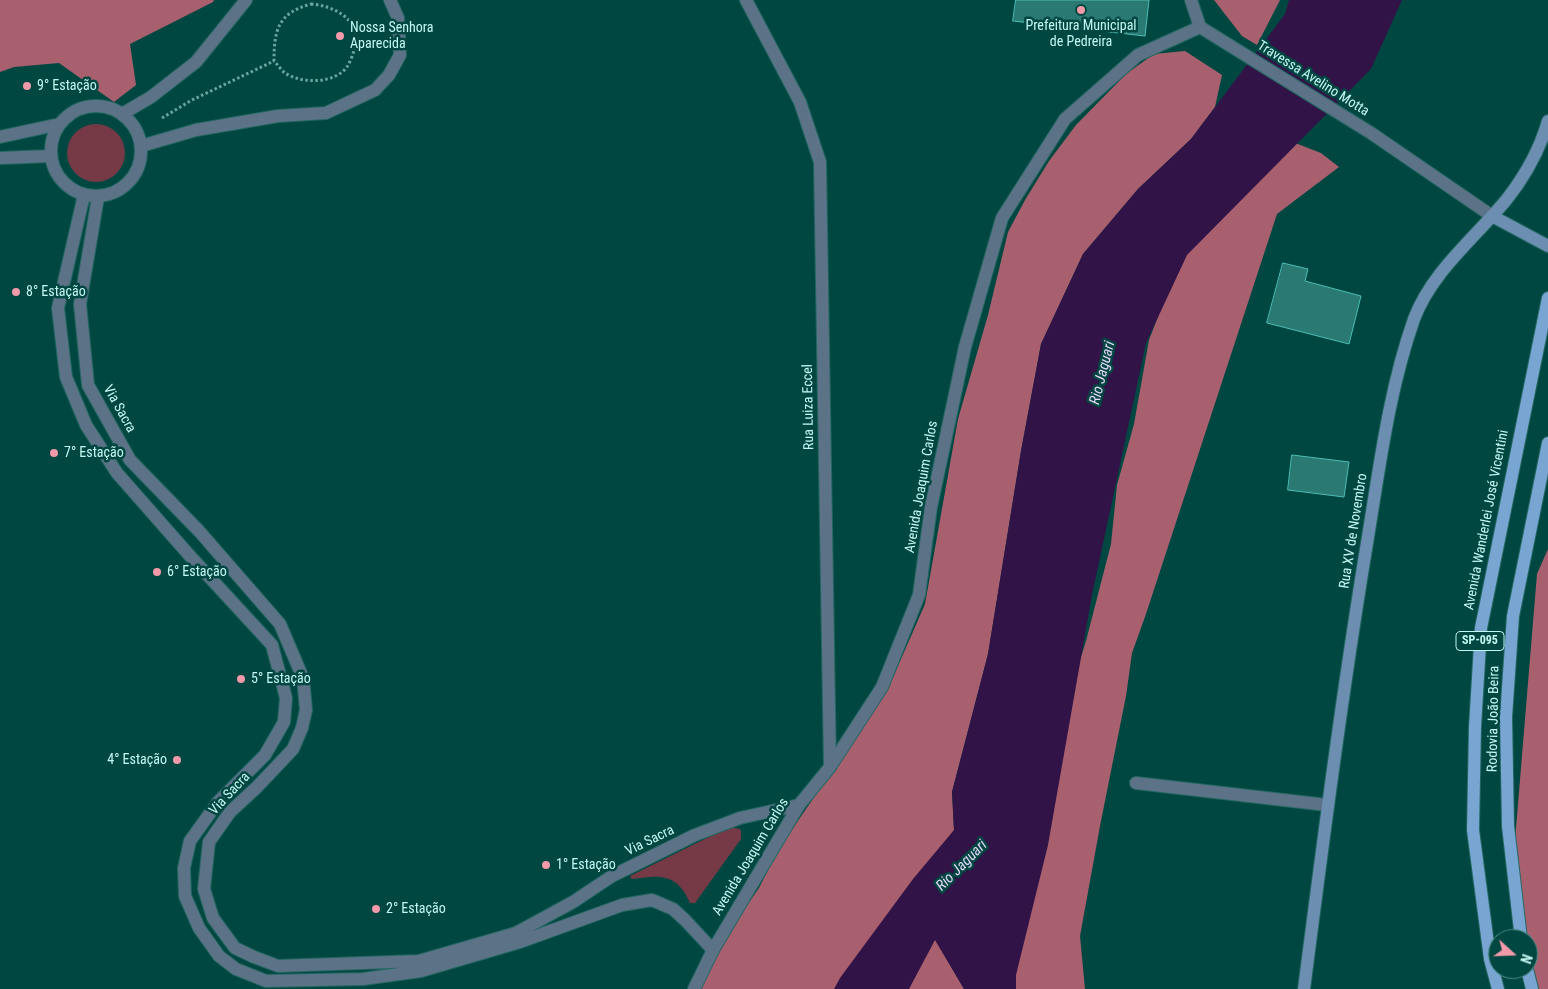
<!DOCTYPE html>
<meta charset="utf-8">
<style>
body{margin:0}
#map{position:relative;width:1548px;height:989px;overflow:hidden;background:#004742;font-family:"Roboto Condensed",sans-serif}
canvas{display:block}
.north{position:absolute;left:1488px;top:929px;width:50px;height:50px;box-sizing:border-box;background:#004742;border:1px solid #4f8d88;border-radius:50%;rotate:110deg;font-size:14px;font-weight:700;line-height:20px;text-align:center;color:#c5f7f2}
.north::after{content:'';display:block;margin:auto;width:18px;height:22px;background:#f39aaa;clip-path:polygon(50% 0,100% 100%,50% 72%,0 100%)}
</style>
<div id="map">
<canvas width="1548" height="989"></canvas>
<div class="north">N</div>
</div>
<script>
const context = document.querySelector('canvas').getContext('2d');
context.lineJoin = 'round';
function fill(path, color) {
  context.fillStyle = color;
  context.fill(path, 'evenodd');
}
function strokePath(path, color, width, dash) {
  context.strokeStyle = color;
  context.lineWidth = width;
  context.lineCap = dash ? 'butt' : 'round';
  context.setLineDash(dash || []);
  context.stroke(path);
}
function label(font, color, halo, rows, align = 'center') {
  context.font = font + ' "Roboto Condensed",sans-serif';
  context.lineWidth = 5;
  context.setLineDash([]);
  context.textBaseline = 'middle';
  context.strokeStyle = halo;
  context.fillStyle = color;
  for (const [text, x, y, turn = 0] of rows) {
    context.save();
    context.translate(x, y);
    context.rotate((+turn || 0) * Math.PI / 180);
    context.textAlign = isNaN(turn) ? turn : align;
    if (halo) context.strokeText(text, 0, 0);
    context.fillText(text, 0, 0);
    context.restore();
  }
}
fill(new Path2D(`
 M67 153a29 29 0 1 1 58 0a29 29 0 1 1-58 0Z
 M 729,827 L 740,829 L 741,831 L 741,839 L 695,903 L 690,903 C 677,873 660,875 632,879 L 630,876 Z`), '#753a46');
fill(new Path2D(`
 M 0,0 L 214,0 L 213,2 L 130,44 L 136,85 L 114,102 L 59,63 L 14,67 L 0,72 Z
 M 1214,0 L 1280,0 L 1257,45 L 1242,36 Z
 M 1185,51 L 1222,75 L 1215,107 L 1191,139 L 1138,189 L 1083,254 L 1041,344 L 1021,451 L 988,654 L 952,792 L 954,830 L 935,939 L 964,989 L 700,989 L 727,934 L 759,888 L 778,850 L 888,689 L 925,604 L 958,419 L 988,315 L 1008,232 L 1025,200 L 1049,161 L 1076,125 L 1126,74 L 1154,54 Z
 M 1277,136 L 1321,153 L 1339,167 L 1277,214 L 1146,614 L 1132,653 L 1126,696 L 1100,826 L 1080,936 L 1085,989 L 1001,989 L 1061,721 L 1086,641 L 1111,544 L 1117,485 L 1134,424 L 1149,340 L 1181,257 Z
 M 1548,549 L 1548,989 L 1527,989 L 1528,939 L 1521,939 L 1515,840 L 1537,574 Z`), '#a9606e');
fill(new Path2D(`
 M 1289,0 L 1402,0 L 1371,69 L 1187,255 L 1146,343 L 1092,595 L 1048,845 L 1016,975 L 1016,989 L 964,989 L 935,940 L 909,989 L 834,989 L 840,978 L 913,879 L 954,830 L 952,792 L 988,654 L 1021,451 L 1041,344 L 1083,254 L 1138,189 L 1191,139 L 1285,14 Z`), '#321347');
const building = new Path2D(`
 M 1016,0 L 1149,0 L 1145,36 L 1013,21 Z
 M 1283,263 L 1308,269 L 1305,281 L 1361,296 L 1349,344 L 1267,323 Z
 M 1292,455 L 1349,462 L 1344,497 L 1288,490 Z`);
fill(building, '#2a7973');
strokePath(building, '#4bbeb6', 1);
const service = new Path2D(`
 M 1136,783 L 1327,805`);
const minor = new Path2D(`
 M 746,0 L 800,102 L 820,162 L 830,767
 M 1191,0 L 1200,27
 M51 151a45 45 0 1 1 90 0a45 45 0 1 1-90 0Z
 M 122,114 L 151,97 L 196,62 L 246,0
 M 0,137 L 60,124
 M 141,146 L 196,130 L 278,116 L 326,113 L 375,90 L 389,75 L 400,55 L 398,18 L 390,0
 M 0,158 L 51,156
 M 84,195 L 58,308 L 66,377 L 86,425 L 117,473 L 190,556 L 272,645 L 286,698 L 284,722 L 265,755 L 218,802 L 190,841 L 184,868 L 185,896 L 199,928 L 219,956 L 236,969 L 266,981 L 363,979 L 421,971 L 520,942 L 622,905 L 652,900 L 673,909 L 685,920 L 713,950
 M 98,197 L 80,304 L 88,385 L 130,460 L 199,531 L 280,624 L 303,678 L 306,710 L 302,728 L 293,749 L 257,787 L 230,812 L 209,842 L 204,889 L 213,918 L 235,948 L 254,957 L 278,966 L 419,961 L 516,933 L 573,902 L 612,876 L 695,835 L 740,818 L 799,805`);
const tertiary = new Path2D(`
 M 694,989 L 713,950 L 799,805 L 830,767 L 882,687 L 919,595 L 931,507 L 965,347 L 1002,218 L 1065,119 L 1138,55 L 1200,27 L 1371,133 L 1492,216`);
const secondary = new Path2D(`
 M 1492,216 L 1548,246
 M 1304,989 C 1323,842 1342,695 1366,549 C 1379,472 1388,393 1414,319 C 1432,271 1476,237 1507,199 C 1525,176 1540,149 1548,121`);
const primary = new Path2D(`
 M 1521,939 L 1508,826 L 1506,717 L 1513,616 L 1548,443
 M 1527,969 L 1532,989
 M 1498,989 L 1490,959 L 1473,830 L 1475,727 L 1481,628 L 1548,298`);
strokePath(service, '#236762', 14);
strokePath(minor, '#236762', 14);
strokePath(tertiary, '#236762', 14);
strokePath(secondary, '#236762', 14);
strokePath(primary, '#236762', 14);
strokePath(new Path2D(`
 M 311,4 C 335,6 363,20 354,50 C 353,55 350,62 347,67 C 334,84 302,84 285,73 C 281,70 278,65 274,61 C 274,30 278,13 311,4 Z
 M 162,118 L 192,100 L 274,61`), '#6aa5a0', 3, [2.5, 2.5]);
strokePath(service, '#5c7287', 12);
strokePath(minor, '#5c7287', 12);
strokePath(tertiary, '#5c7287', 12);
strokePath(secondary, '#6c8fb1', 12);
strokePath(primary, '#78a5d1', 12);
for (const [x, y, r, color] of [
 [1081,10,5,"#f39aaa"],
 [340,36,5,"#f39aaa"],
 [27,86,5,"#f39aaa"],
 [16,292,5,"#f39aaa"],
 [54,453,5,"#f39aaa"],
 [157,572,5,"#f39aaa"],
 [241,679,5,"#f39aaa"],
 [177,760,5,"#f39aaa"],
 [546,865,5,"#f39aaa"],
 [376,909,5,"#f39aaa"]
]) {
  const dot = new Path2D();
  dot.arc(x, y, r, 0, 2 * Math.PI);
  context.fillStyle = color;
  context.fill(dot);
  strokePath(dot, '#004742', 2);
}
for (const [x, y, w] of [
 [1480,641,48]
]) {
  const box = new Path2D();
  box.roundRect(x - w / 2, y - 9.5, w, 19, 4);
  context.fillStyle = '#004742';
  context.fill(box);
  strokePath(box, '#c5f7f2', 1);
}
label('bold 12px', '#c5f7f2', null, [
 ["SP-095",1480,641]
]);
label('14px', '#c5f7f2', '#004742', [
 ["Prefeitura Municipal",1081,26,"center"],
 ["de Pedreira",1081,42,"center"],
 ["Nossa Senhora",350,28],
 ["Aparecida",350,44],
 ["9° Estação",37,86],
 ["8° Estação",26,292],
 ["7° Estação",64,453],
 ["6° Estação",167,572],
 ["5° Estação",251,679],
 ["4° Estação",167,760,"right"],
 ["1° Estação",556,865],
 ["2° Estação",386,909]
], 'left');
label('14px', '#c5f7f2', '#004742', [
 ["Travessa Avelino Motta",1313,79,32],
 ["Rua Luiza Eccel",809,407,-91],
 ["Via Sacra",119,409,61],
 ["Avenida Joaquim Carlos",922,487,-80],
 ["Avenida Wanderlei José Vicentini",1487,520,-79],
 ["Rua XV de Novembro",1354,531,-81],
 ["Rodovia João Beira",1494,719,-89],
 ["Via Sacra",230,794,-47],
 ["Via Sacra",650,841,-26],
 ["Avenida Joaquim Carlos",751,857,-59]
]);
label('italic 15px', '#e6d5f7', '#004742', [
 ["Rio Jaguari",1103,373,-76],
 ["Rio Jaguari",962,866,-45]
]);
</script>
